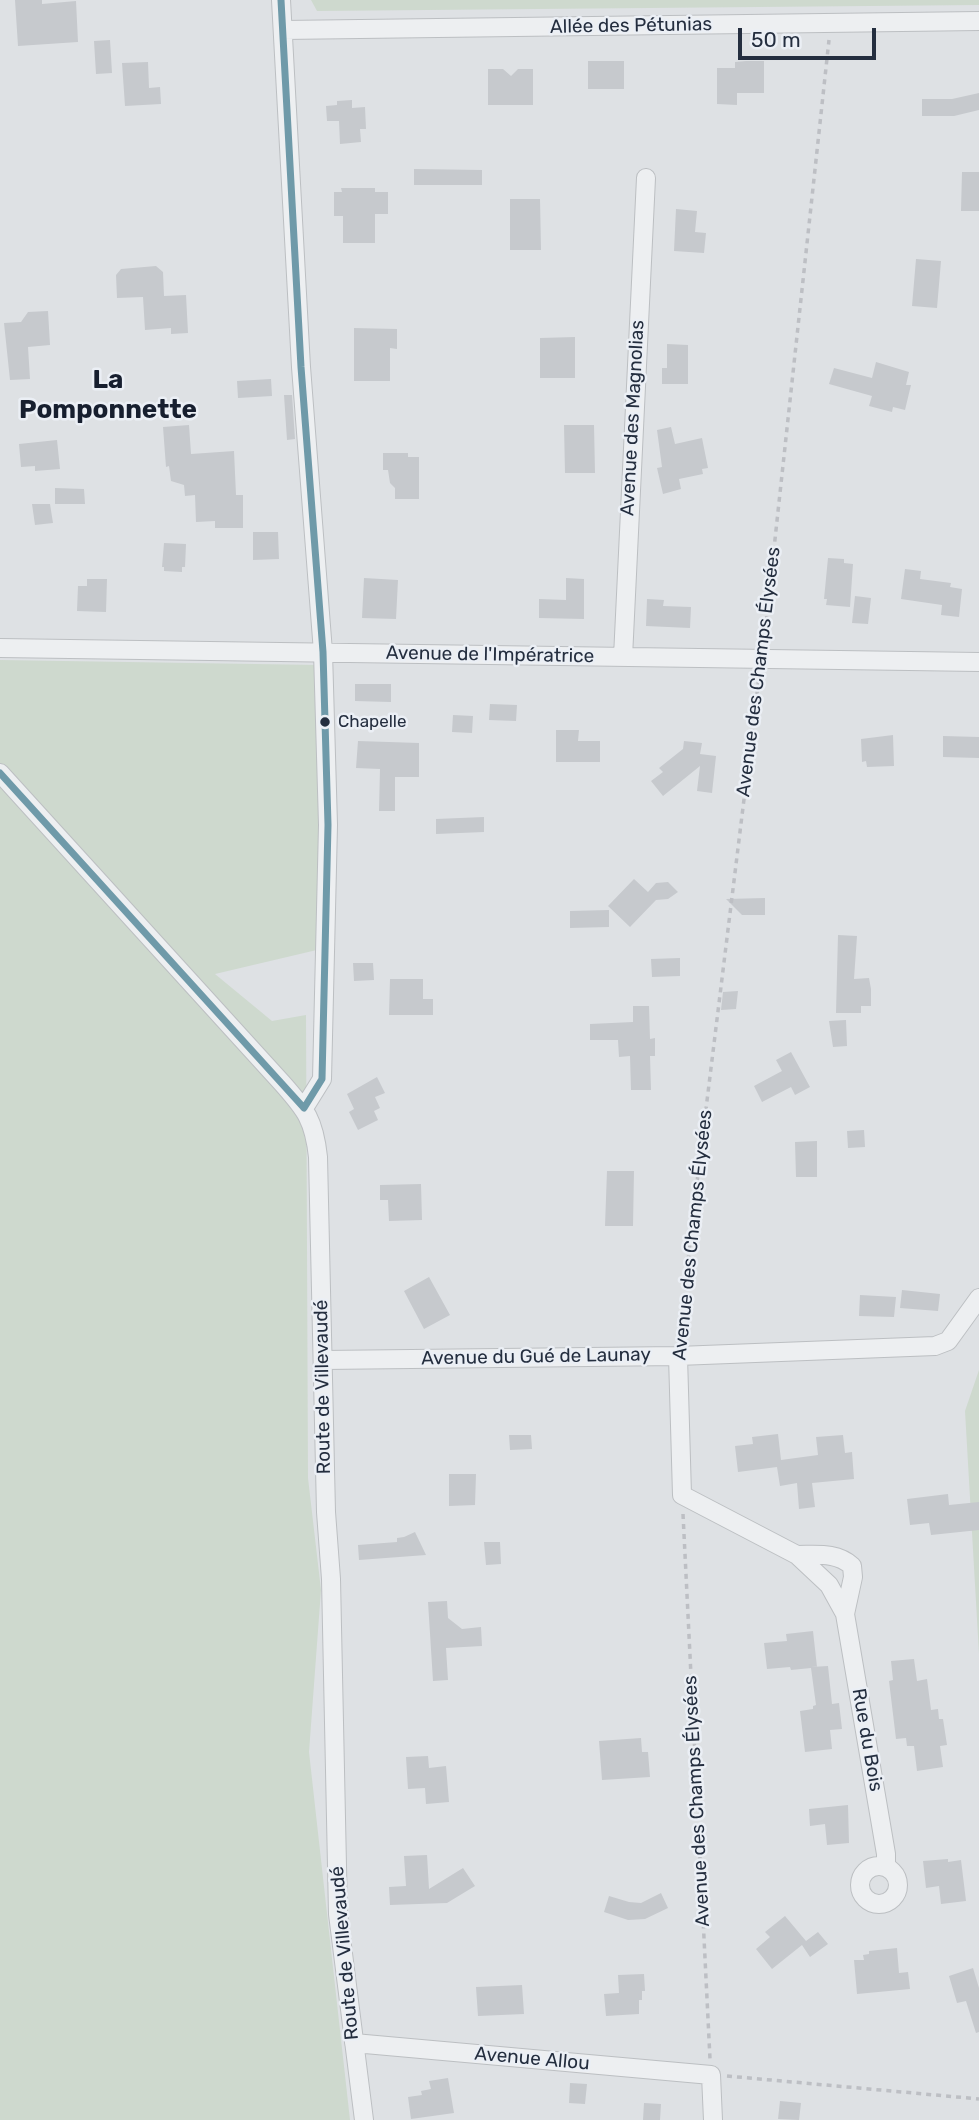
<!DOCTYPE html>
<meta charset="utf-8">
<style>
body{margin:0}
#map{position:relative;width:979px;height:2120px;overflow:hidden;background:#dee1e4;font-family:Rubik,sans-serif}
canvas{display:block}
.scale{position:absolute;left:738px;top:28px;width:138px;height:32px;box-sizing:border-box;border:4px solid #242e3f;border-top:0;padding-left:9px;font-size:21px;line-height:24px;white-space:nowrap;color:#242e3f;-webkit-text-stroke:5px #ebeff5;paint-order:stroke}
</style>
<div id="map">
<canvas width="979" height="2120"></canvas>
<div class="scale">50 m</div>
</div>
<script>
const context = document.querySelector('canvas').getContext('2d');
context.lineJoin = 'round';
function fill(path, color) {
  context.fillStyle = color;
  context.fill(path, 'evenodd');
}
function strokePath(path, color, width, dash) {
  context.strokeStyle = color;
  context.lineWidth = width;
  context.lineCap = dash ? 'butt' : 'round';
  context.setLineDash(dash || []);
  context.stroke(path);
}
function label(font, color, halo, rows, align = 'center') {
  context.font = font + ' Rubik,sans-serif';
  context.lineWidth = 5;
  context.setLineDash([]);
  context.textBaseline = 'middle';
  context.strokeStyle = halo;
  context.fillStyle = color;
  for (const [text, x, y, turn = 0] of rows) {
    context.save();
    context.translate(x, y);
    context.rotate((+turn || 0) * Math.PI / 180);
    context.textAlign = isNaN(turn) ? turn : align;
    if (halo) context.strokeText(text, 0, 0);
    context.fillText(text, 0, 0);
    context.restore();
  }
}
fill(new Path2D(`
 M 311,0 L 979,0 L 979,5 L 317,11 Z
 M 0,660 L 318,665 L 321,949 L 215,974 L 272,1021 L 306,1015 L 308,1478 L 321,1590 L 309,1752 L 350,2120 L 0,2120 Z
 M 979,1370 L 979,1654 L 965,1411 Z`), '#ced9ce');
fill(new Path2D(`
 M 15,0 L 42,0 L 42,4 L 76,1 L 78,42 L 18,46 Z
 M 110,40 L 112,73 L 96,74 L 94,41 Z
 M 588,61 L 624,61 L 624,89 L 588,89 Z
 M 746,61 L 764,61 L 764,93 L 737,93 L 737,105 L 717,104 L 717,68 L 735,68 L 735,62 Z
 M 148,62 L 149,88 L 160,87 L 161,104 L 125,106 L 122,63 Z
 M 488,69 L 503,69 L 511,76 L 518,69 L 533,69 L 533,105 L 488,105 Z
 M 979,93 L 979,110 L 954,116 L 922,116 L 922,99 L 952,99 Z
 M 352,100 L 352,108 L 365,107 L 366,129 L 360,129 L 361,142 L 340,144 L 339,121 L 327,121 L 326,106 L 337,105 L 337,101 Z
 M 414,169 L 482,170 L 482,185 L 414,185 Z
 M 962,172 L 979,172 L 979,211 L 961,211 Z
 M 341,188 L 375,188 L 375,192 L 388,192 L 388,214 L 375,214 L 375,243 L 343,243 L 343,216 L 334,216 L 334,192 L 342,192 Z
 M 510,199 L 540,199 L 541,250 L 510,250 Z
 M 676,209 L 697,211 L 695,232 L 706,233 L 704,253 L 674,251 Z
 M 916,259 L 941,261 L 937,308 L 912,306 Z
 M 156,266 L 163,272 L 164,296 L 186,295 L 188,333 L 171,334 L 171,328 L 145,330 L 143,297 L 117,298 L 116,275 L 121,269 Z
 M 48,311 L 50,345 L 28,347 L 30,379 L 10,380 L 4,323 L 21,322 L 28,312 Z
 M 354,328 L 397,329 L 397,349 L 390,348 L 390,381 L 354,381 Z
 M 575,337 L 575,378 L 540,378 L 540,338 Z
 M 667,344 L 688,345 L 688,384 L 662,384 L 662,368 L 667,368 Z
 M 876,362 L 909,372 L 906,385 L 911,385 L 905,410 L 893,407 L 892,412 L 869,406 L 872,396 L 829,384 L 834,368 L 872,378 Z
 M 271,379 L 272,396 L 238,398 L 237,381 Z
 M 284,395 L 292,395 L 295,439 L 287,440 Z
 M 189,425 L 191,454 L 234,451 L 236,495 L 243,495 L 243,528 L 215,528 L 215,521 L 196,522 L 195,495 L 185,496 L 184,485 L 171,481 L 169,466 L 166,467 L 163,427 Z
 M 564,425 L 594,425 L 595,473 L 565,473 Z
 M 671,427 L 675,444 L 702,438 L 708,468 L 702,469 L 703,474 L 679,479 L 681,489 L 663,494 L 657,468 L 662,467 L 657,430 Z
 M 57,440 L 60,469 L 35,471 L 35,466 L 21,467 L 19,444 Z
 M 383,453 L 408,453 L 408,457 L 419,457 L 419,499 L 395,499 L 395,488 L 390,483 L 388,470 L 383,470 Z
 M 55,488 L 84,489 L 85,504 L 55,504 Z
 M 32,504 L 50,504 L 53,523 L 35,525 Z
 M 253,532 L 278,532 L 279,559 L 253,560 Z
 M 164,543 L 186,544 L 185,567 L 182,567 L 182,572 L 164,571 L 164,567 L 162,567 Z
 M 828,558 L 844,559 L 844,563 L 853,564 L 850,607 L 826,605 L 827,599 L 824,599 Z
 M 905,569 L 921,571 L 920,579 L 951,583 L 950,587 L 962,589 L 959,617 L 941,615 L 942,605 L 901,599 Z
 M 364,578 L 398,580 L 396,619 L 362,618 Z
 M 566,578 L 584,579 L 584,619 L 539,618 L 539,599 L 566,600 Z
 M 87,579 L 107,579 L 106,612 L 77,611 L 78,586 L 87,586 Z
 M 855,596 L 871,598 L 868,624 L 852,623 Z
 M 647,599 L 664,600 L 663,606 L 691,607 L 690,628 L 646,626 Z
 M 355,684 L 391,684 L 391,702 L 355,701 Z
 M 490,704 L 517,705 L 516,721 L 489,720 Z
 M 453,715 L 473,716 L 472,733 L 452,732 Z
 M 556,730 L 579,730 L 578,741 L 600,741 L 600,762 L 556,762 Z
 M 893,735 L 894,766 L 867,767 L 866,761 L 862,762 L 861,739 Z
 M 943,736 L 979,737 L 979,758 L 943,757 Z
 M 358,741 L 419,743 L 419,777 L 395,777 L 395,811 L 379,811 L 380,769 L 356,768 Z
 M 684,741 L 702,743 L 700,754 L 716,756 L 712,793 L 697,791 L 700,766 L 663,796 L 651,781 L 663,772 L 659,768 L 683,749 Z
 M 484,817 L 484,832 L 436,834 L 436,819 Z
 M 634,879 L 648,892 L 656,883 L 668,882 L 678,892 L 668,899 L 656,900 L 630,927 L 608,906 Z
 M 765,898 L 765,915 L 742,915 L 726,899 Z
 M 609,910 L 609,927 L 570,928 L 570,911 Z
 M 838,935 L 857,936 L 854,979 L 869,978 L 871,989 L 871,1006 L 861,1006 L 861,1013 L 836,1013 Z
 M 680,958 L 680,976 L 652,977 L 651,959 Z
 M 353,963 L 373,963 L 374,980 L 354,981 Z
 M 390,979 L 423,979 L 423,999 L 433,999 L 433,1015 L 389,1015 Z
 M 738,991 L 736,1009 L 721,1010 L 723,992 Z
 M 633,1006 L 649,1006 L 650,1039 L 655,1038 L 655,1056 L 650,1056 L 651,1090 L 631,1090 L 630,1056 L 619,1057 L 618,1040 L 590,1040 L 590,1024 L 633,1022 Z
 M 846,1020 L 847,1046 L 833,1047 L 829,1021 Z
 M 791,1052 L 810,1087 L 795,1095 L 791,1087 L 762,1102 L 754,1086 L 782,1071 L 776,1060 Z
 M 377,1077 L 385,1093 L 375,1097 L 380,1108 L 374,1111 L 378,1120 L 358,1130 L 349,1112 L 354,1109 L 347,1094 Z
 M 864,1130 L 865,1147 L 848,1148 L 847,1131 Z
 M 817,1141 L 817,1177 L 796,1177 L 795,1142 Z
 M 607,1171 L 634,1171 L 633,1226 L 605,1226 Z
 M 421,1184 L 422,1220 L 389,1221 L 388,1200 L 380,1200 L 380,1185 Z
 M 429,1277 L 450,1315 L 424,1329 L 404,1291 Z
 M 902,1290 L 940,1294 L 938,1311 L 900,1308 Z
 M 860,1295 L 896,1297 L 894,1317 L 859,1316 Z
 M 778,1434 L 781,1460 L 818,1455 L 816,1437 L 843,1435 L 845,1453 L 852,1452 L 854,1479 L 812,1483 L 815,1507 L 799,1509 L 797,1483 L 780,1486 L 777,1467 L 738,1472 L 735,1446 L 753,1444 L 752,1437 Z
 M 509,1435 L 531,1435 L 532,1449 L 510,1450 Z
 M 449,1474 L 476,1474 L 475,1505 L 449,1506 Z
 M 948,1494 L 949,1505 L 979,1502 L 979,1530 L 931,1535 L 929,1523 L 910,1525 L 907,1499 Z
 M 415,1532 L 426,1555 L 359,1560 L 358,1545 L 397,1542 L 397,1538 L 404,1537 Z
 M 484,1542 L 500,1542 L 501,1564 L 486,1565 Z
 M 447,1601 L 448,1618 L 462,1629 L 481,1627 L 482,1646 L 446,1648 L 448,1680 L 433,1681 L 428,1602 Z
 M 813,1631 L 817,1667 L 811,1667 L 828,1666 L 832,1704 L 839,1703 L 842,1729 L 830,1730 L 832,1749 L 805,1752 L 800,1711 L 813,1709 L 813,1706 L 816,1705 L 811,1668 L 791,1670 L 790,1667 L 767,1669 L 764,1643 L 787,1641 L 786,1634 Z
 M 914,1659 L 917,1681 L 927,1679 L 931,1710 L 938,1709 L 939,1719 L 943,1719 L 947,1745 L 940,1746 L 943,1767 L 917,1771 L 914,1746 L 907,1746 L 906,1738 L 896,1739 L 889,1681 L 893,1680 L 891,1661 Z
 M 641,1738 L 642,1752 L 648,1752 L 650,1777 L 602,1780 L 599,1741 Z
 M 428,1756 L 429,1768 L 446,1766 L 449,1802 L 426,1804 L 425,1788 L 408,1789 L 406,1757 Z
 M 848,1805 L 849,1843 L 827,1845 L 825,1824 L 810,1826 L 809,1809 Z
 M 427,1855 L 429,1889 L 463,1868 L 475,1886 L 447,1903 L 390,1905 L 389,1887 L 406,1886 L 404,1856 Z
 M 948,1859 L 948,1862 L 961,1860 L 966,1901 L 941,1904 L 939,1886 L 926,1888 L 923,1861 Z
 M 661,1893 L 668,1908 L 645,1919 L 628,1920 L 604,1912 L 609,1896 L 629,1902 L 641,1903 Z
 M 785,1916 L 806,1941 L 818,1932 L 828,1944 L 810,1957 L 802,1945 L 772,1969 L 756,1949 L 770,1937 L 765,1932 Z
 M 897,1948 L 899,1973 L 908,1972 L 910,1989 L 857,1994 L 854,1960 L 864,1960 L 863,1955 L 869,1954 L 869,1951 Z
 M 973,1968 L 979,1988 L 979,2032 L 976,2033 L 966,2001 L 957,2003 L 949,1976 Z
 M 644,1974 L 645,1991 L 642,1991 L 642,2000 L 639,2000 L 639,2014 L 606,2016 L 604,1994 L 619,1993 L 618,1975 Z
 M 522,1985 L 524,2014 L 478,2016 L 476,1987 Z
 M 448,2078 L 454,2113 L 411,2119 L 408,2097 L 422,2095 L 421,2091 L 431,2089 L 429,2081 Z
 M 570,2083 L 587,2084 L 585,2104 L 569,2103 Z
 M 780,2101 L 801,2103 L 799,2120 L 778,2119 Z
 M 644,2103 L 661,2104 L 660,2120 L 643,2120 Z`), '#c6c9cd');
const minor = new Path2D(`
 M 281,0 L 301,367 L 323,652 L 328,825 L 322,1079 L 304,1108
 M 283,30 L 979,21
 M 0,648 L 979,662
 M 623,657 L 646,178
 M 0,773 L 282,1083 C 306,1110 314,1120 318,1157 L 326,1512 L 331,1579 L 338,1914 L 364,2120
 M 678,1356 L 682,1495 L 797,1555 L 829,1585 L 845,1614 L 886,1854 L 886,1867
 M 323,1360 L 678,1356 L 935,1346 L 948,1341 L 979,1298
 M 797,1555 C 817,1555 837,1552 852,1566 L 853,1577 L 845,1614
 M860 1885a19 19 0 1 1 38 0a19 19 0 1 1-38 0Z
 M 354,2043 L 711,2075 L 713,2120`);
strokePath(minor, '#bcbfc2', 20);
strokePath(new Path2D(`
 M 764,641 L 829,40
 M 680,1340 L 692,1223 L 759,677
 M 683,1514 L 710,2059
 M 727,2076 L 979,2099`), '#bdbfc4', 3.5, [5, 5]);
strokePath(minor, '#edeff1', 18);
strokePath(new Path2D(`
 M 281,0 L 301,367 L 323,652 L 328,825 L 322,1079 L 304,1108
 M 0,773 L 304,1108`), '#6f9aa9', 7);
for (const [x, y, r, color] of [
 [325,722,6,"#242e3f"]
]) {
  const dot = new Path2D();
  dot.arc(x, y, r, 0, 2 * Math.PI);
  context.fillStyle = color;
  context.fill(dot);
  strokePath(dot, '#ebeff5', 2.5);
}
label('17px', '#242e3f', '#ebeff5', [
 ["Chapelle",338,722]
], 'left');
label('19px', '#242e3f', '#ebeff5', [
 ["Allée des Pétunias",631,26,-1],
 ["Avenue des Magnolias",633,418,-87],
 ["Avenue de l'Impératrice",490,655,1],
 ["Avenue des Champs Élysées",759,672,-83],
 ["Avenue des Champs Élysées",693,1235,-84],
 ["Avenue du Gué de Launay",536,1357,-1],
 ["Route de Villevaudé",323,1387,-91],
 ["Rue du Bois",867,1740,80],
 ["Avenue des Champs Élysées",697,1801,-93],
 ["Route de Villevaudé",345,1953,-95],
 ["Avenue Allou",532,2059,5]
]);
label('bold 26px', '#171f2f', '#ebeff5', [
 ["La",108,380],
 ["Pomponnette",108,410]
]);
</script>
